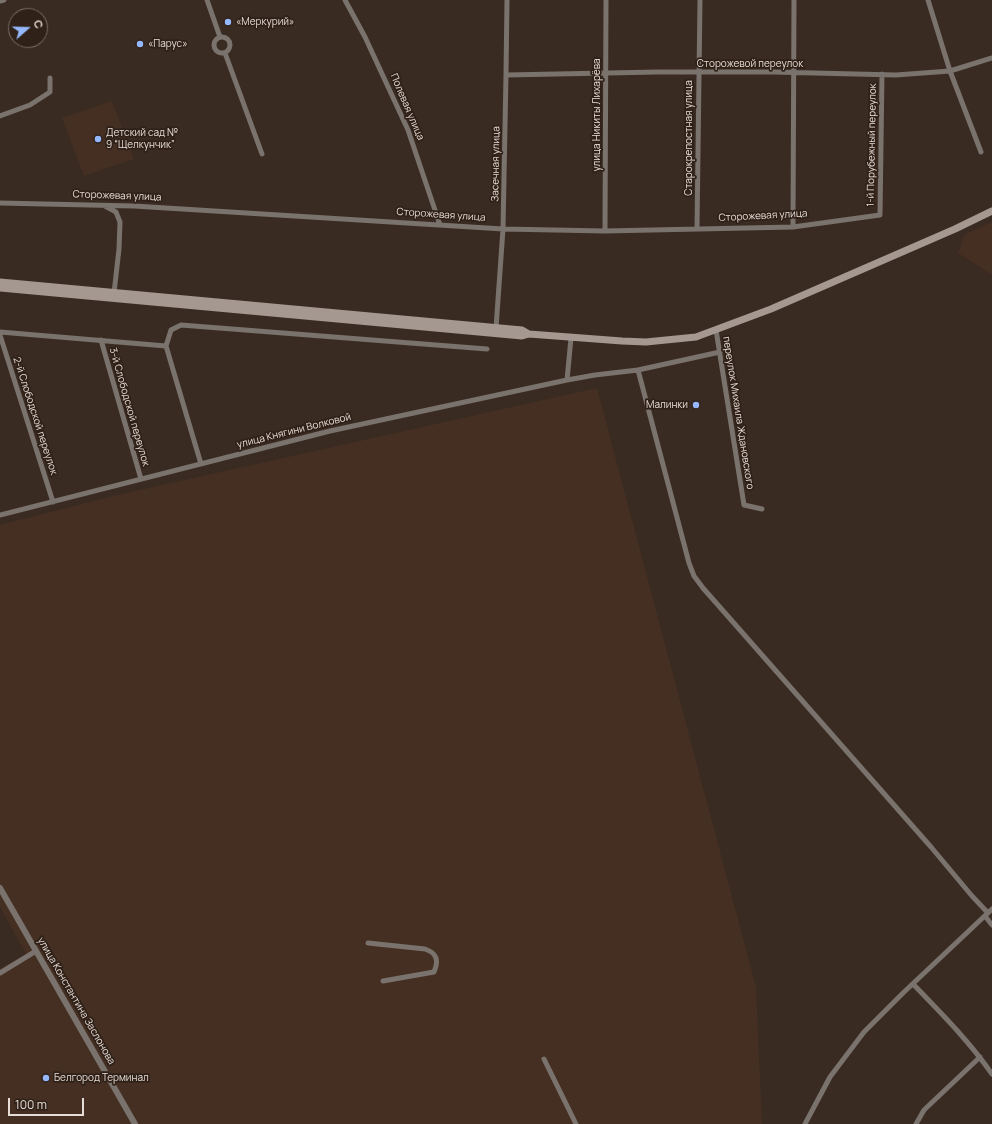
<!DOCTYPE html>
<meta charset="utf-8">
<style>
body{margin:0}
#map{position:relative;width:992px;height:1124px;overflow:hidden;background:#392b21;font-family:Manrope,sans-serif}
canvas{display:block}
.north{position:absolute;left:8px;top:8px;width:40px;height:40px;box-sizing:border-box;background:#2f2118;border:1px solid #796c64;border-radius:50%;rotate:70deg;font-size:11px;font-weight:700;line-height:16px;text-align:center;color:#e7ddd7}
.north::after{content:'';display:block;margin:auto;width:14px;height:18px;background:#94b7fd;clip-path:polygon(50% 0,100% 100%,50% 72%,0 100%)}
.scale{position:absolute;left:8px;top:1098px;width:76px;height:18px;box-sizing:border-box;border:2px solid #e7ddd7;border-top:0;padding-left:5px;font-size:12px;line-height:14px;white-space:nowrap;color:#e7ddd7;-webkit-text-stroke:3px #2f2118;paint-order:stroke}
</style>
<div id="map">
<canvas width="992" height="1124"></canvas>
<div class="north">С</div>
<div class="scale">100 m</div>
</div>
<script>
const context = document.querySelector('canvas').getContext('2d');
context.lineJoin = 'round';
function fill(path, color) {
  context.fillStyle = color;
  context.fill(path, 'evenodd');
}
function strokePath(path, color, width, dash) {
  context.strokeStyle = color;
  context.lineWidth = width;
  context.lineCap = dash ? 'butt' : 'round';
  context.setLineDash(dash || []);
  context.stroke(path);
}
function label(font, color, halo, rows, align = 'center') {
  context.font = font + ' Manrope,sans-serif';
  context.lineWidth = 3.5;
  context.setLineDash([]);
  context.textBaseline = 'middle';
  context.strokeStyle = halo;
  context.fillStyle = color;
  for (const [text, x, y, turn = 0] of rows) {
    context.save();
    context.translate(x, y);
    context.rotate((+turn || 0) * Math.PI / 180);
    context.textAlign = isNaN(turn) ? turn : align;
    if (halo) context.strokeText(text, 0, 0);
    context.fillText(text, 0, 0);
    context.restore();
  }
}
fill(new Path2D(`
 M 112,101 L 134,159 L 84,176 L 62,118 Z
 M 992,222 L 992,275 L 958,253 L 965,234 Z
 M 597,388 L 756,987 L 762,1124 L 0,1124 L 0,969 L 26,954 L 0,907 L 0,525 L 113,496 Z`), '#442f22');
strokePath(new Path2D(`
 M 207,0 L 220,37
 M 345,0 L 365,37 L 408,130 L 440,225
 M 928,0 L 950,71 L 981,152
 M 0,1 L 4,0
 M214 45a8 8 0 1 1 16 0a8 8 0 1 1-16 0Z
 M 225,53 L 262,154
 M 506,75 L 658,72 L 773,72 L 896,75 L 950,71 L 992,58
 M 0,116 L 30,105 L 50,92 L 50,78
 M 0,203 L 134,206 L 503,229 L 605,231 L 793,227 L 880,215 L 882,74
 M 105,206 L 116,212 L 120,222 L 119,249 L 114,293
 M 793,227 L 794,0
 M 697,229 L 700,0
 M 605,231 L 606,0
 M 496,328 L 503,229 L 506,75 L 507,0
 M 716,330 L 744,505 L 762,509
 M 0,332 L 166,346
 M 0,335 L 53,502
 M 101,340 L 141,479
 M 166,346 L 171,330 L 181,325 L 487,349
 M 166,346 L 201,464
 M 638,370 L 689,563 L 694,576 L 703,588 L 931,847 L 972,896 L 988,913
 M 567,380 L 571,338
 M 0,515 L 330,431 L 567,380 L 595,375 L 638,370 L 720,352
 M 985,916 L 992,925
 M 368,943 L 425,949 C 437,953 439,961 434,972 L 383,981
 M 0,973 L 36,951
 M 913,984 C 941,1013 969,1041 992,1074
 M 544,1059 L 576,1124
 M 805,1124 L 830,1077 L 864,1032 L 903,993 L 992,909
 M 916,1124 L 924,1110 L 980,1057`), '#7a726d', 5);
strokePath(new Path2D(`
 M 0,888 L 135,1124`), '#7a726d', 6);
strokePath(new Path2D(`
 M 0,282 L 522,330 L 529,334 L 622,341 L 646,342 L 696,337 L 771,309 L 955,229 L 992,211
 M 0,288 L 522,336 L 529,334`), '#a59890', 7);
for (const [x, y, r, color] of [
 [228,22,4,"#94b7fd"],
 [140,44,4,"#94b7fd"],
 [98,139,4,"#94b7fd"],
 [696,405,4,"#94b7fd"],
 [46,1078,4,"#94b7fd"]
]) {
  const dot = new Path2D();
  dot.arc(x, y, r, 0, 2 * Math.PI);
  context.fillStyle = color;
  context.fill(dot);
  strokePath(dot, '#2f2118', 1.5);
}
label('10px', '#e7ddd7', '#2f2118', [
 ["«Меркурий»",236,22],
 ["«Парус»",148,44],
 ["Детский сад №",106,133],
 ["9 “Щелкунчик”",106,145],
 ["Малинки",688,405,"right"],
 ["Белгород Терминал",54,1078]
], 'left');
label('10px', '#e7ddd7', '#2f2118', [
 ["Сторожевой переулок",750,64],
 ["Полевая улица",407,107,67],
 ["улица Никиты Лихарёва",597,115,-90],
 ["Старокрепостная улица",689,138,-90],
 ["1-й Порубежный переулок",872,145,-89],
 ["Засечная улица",496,164,-89],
 ["Сторожевая улица",117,196,2],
 ["Сторожевая улица",441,215,4],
 ["Сторожевая улица",763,216,-3],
 ["3-й Слободской переулок",129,407,74],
 ["переулок Михаила Ждановского",738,413,81],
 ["2-й Слободской переулок",35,416,72],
 ["улица Княгини Волковой",294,431,-14],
 ["улица Константина Заслонова",76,1001,60]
]);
</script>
